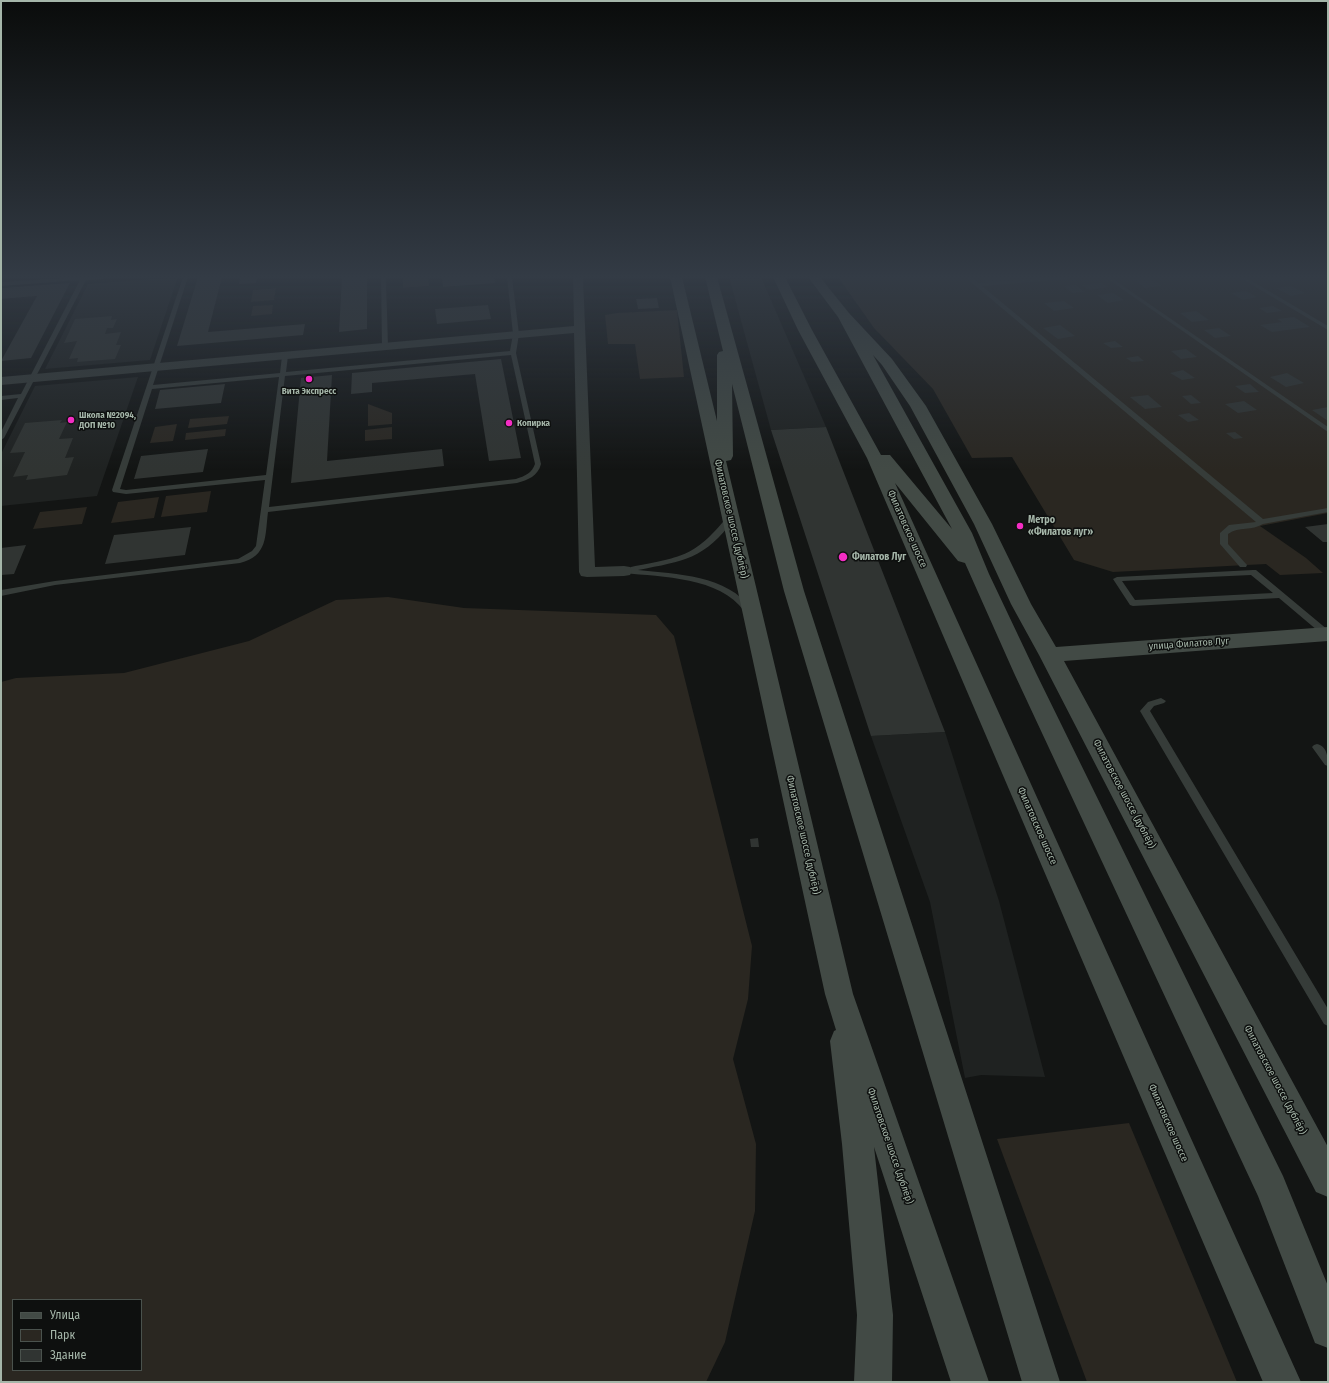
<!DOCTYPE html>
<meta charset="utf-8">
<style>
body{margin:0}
#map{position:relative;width:1329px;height:1383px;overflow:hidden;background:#131514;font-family:"Fira Sans Condensed",sans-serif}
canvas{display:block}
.frame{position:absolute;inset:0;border:2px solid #a5b6a9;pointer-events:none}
.legend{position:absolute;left:12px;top:1299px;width:130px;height:72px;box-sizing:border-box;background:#0e100f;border:1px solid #4a524d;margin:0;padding:5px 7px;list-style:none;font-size:12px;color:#a5b6a9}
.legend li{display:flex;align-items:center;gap:8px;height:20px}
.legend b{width:20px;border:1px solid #4a524d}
</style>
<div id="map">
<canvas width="1329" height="1383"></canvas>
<div class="frame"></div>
<ul class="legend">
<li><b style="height:5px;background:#424a45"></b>Улица</li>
<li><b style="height:11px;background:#2a2721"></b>Парк</li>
<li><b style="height:11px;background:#303432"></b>Здание</li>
</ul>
</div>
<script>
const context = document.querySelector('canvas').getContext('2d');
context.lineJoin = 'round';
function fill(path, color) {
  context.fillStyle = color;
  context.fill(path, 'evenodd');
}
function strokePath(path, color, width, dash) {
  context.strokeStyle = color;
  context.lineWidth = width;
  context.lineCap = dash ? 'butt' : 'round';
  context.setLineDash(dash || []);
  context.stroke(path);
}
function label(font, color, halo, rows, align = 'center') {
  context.font = font + ' "Fira Sans Condensed",sans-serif';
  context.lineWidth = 3;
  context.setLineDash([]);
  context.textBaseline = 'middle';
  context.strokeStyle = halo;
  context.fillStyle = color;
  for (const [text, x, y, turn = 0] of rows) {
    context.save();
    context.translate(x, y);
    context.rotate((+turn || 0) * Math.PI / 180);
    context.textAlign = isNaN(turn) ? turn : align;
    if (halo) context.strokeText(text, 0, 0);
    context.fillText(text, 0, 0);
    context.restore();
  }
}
fill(new Path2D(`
 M 178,277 L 150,360 L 45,369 L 88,284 Z
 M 729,277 L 761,277 L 826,427 L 771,430 Z
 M 138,377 L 97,496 L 1,506 L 1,454 L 35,386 Z
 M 945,732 L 999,901 L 1045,1077 L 981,1075 L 965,1078 L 930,902 L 871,736 Z`), '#1f2221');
fill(new Path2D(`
 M 428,277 L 429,286 L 403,288 L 403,278 Z
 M 838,277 L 1328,277 L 1328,513 L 1260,526 L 1306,558 L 1323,573 L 1280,575 L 1266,564 L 1113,572 L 1074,560 L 1012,457 L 972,458 L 933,389 L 874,328 Z
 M 276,288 L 274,300 L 251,302 L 253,290 Z
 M 273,305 L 272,314 L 251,316 L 253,306 Z
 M 677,310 L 684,377 L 640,379 L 635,344 L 608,344 L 605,315 L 617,313 Z
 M 368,404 L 392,413 L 392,424 L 368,426 Z
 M 229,416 L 227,424 L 188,428 L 190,419 Z
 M 177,424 L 173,441 L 150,443 L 155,427 Z
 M 392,427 L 392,439 L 365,441 L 365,430 Z
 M 226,429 L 225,436 L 185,440 L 186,433 Z
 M 211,491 L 207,512 L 161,517 L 166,496 Z
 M 159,497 L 154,518 L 111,523 L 118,502 Z
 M 87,507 L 82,524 L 33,529 L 40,512 Z
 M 388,597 L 464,608 L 656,615 L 674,636 L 752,946 L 748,999 L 733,1059 L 756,1144 L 755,1211 L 725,1342 L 706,1382 L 1,1382 L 1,682 L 16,678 L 124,673 L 249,641 L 336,600 ZM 13,1300 L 141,1300 L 141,1370 L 13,1370 Z
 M 1129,1123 L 1237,1382 L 1087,1382 L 997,1139 Z`), '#2a2721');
fill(new Path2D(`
 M 198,277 L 222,277 L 208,332 L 305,324 L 303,335 L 177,346 Z
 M 240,277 L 257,277 L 256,283 L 239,284 Z
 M 342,277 L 367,277 L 367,329 L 339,332 Z
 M 442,277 L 494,277 L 495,283 L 443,287 Z
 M 979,277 L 1007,277 L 1012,281 L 989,285 Z
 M 1149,277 L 1162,286 L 1145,288 L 1133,279 Z
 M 1265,277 L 1284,277 L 1290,280 L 1274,282 Z
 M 70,283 L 31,358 L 1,361 L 37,296 L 1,299 L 1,288 Z
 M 1101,283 L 1108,287 L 1089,290 L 1082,285 Z
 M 1076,285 L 1084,292 L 1072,293 L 1064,286 Z
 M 1291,286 L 1305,293 L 1291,296 L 1276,288 Z
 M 1246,291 L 1257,297 L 1243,300 L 1231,293 Z
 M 1113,293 L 1124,300 L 1108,303 L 1097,295 Z
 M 657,298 L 659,308 L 638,309 L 636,299 Z
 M 1064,301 L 1074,308 L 1054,311 L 1044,303 Z
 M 488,305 L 491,319 L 437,324 L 435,309 Z
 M 1273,306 L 1282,311 L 1267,313 L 1259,308 Z
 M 1196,311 L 1209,320 L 1192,322 L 1180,313 Z
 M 112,316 L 111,320 L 117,319 L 113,328 L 107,328 L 105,334 L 121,332 L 116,345 L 121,345 L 115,359 L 77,362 L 78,358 L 69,359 L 77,341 L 64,343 L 75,319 Z
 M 1294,317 L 1310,327 L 1272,332 L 1260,325 L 1282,322 L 1277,319 Z
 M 1060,325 L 1075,336 L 1058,339 L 1043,328 Z
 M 1219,328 L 1231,336 L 1215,338 L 1204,330 Z
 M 1115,341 L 1123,347 L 1111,348 L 1103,343 Z
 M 1186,349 L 1197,357 L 1181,359 L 1171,351 Z
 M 1138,356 L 1144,361 L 1132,362 L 1126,358 Z
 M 501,359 L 521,458 L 489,461 L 475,374 L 372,383 L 372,392 L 351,394 L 352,373 Z
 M 1183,370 L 1195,378 L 1182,380 L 1170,373 Z
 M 1287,373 L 1304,383 L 1286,387 L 1270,377 Z
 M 332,375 L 327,461 L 442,449 L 444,466 L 291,483 L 301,378 Z
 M 225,384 L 221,403 L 155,409 L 160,390 Z
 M 1250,384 L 1259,392 L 1245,393 L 1235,386 Z
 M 1148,395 L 1162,407 L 1145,409 L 1130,397 Z
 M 1191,395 L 1201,403 L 1191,404 L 1182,396 Z
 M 1244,401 L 1257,410 L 1238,413 L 1225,404 Z
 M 1328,407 L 1328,421 L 1312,410 Z
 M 1189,413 L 1199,420 L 1188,422 L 1178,415 Z
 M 62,420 L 60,423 L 67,422 L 59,439 L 73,438 L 65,458 L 74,457 L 67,475 L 26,480 L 28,475 L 13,477 L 25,452 L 10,453 L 25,423 Z
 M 826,427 L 945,732 L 871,736 L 771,430 Z
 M 1235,432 L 1243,438 L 1234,439 L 1226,433 Z
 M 208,449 L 203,472 L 134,479 L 141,456 Z
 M 1328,524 L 1328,542 L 1323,542 L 1305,527 Z
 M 191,527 L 185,555 L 105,564 L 114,535 Z
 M 26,545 L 14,574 L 1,575 L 1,548 Z
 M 758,838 L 759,847 L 751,847 L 750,839 Z`), '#303432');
fill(new Path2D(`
 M 83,277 L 106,277 L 103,279 L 86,280 L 4,438 L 1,440 L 1,432 L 18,398 L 1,400 L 1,396 L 21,394 L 80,280 L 1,286 L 1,282 Z
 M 183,277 L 188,277 L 153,385 L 280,373 L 282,356 L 285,354 L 288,356 L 286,372 L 510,351 L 513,334 L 507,277 L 512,277 L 519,334 L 516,353 L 541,464 C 538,476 528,480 517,483 L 268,512 C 265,536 268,556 240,563 L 55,585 L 1,596 L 1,590 L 55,581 L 238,559 L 252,551 L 256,546 L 265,480 L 126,494 L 113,492 L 112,490 ZM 511,355 L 535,464 C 532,473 525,476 516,479 L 269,507 L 285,376 ZM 279,377 L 266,475 L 126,490 L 120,489 L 152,389 Z
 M 381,277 L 386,277 L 388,347 L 385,349 L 382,347 Z
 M 965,277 L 971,277 L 979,283 L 1054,277 L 1069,277 L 1067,279 L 982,286 L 1263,519 L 1328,508 L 1328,512 L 1263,524 C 1252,531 1239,526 1228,534 L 1228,544 L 1247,565 L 1246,567 L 1240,567 L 1220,544 L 1220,533 L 1229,525 L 1256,522 Z
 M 1105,277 L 1110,277 L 1328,427 L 1328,432 Z
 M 1239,277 L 1245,277 L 1328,326 L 1328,330 Z
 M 727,517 L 730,517 L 734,519 C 705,559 684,561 638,570 C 676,574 728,575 751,609 L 750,611 L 744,611 C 720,577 662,577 624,573 L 620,571 L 621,569 L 627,569 L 631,567 C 680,557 694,558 727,517 Z
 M 1253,570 L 1256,570 L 1328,630 L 1328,636 L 1324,636 L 1279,598 L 1133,606 L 1130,605 L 1113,579 L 1117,577 ZM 1251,575 L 1273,593 L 1135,600 L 1122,581 Z
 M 1161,698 L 1166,701 L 1164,703 L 1154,706 L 1150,711 L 1328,1009 L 1328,1026 L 1324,1024 L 1140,711 L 1148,702 Z
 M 1317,744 C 1327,746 1328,757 1328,766 L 1325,765 L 1312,747 L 1314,745 Z`), '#363c39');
fill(new Path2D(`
 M 573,277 L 583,277 L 595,567 L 624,566 L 630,567 L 632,571 L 630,575 L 624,576 L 587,577 L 581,576 L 579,572 L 574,333 L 1,385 L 1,377 L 574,326 Z`), '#363c39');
fill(new Path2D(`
 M 670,277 L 682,277 L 717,421 L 717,355 L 719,352 L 723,351 L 705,277 L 717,277 L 804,591 L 1060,1382 L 1022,1382 L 784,591 L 732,384 L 733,456 L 731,460 L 726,461 L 853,994 L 989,1382 L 951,1382 L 874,1147 L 893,1315 L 892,1382 L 854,1382 L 857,1315 L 842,1144 L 830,1041 L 834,1031 L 836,1030 L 825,994 Z
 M 773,277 L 785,277 L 812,330 L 881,455 L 890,455 L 952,529 L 838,317 L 808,277 L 820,277 L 849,313 L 892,359 L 926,406 L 992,524 L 1031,604 L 1056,647 L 1328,627 L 1328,641 L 1064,661 L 1328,1147 L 1328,1197 L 1316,1192 L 1039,655 L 1011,604 L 974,524 L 910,406 L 882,365 L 873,355 L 972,533 L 989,574 L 1036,673 L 1283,1176 L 1328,1286 L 1328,1348 L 1315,1343 L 1258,1196 L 1014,673 L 965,563 L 958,561 L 895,483 L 1301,1382 L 1263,1382 L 867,458 L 798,330 Z`), '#424a45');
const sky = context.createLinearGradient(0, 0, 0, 470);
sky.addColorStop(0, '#0a0c0b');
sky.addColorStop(0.59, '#333b45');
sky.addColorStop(1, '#333b4500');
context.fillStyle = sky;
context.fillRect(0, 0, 1329, 470);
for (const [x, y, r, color] of [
 [309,379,4,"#f42dc4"],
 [71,420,4,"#f42dc4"],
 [509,423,4,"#f42dc4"],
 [1020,526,4,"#f42dc4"],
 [843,557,5,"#f42dc4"]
]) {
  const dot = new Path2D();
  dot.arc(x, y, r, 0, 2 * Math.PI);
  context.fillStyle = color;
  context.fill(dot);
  strokePath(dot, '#0e100f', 1.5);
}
label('bold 9px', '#a5b6a9', '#0e100f', [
 ["Вита Экспресс",309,391,"center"],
 ["Школа №2094,",79,415],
 ["ДОП №10",79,425],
 ["Копирка",517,423]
], 'left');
label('10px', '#a5b6a9', '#0e100f', [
 ["Филатовское шоссе (дублёр)",731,519,77],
 ["Филатовское шоссе",907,529,66],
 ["улица Филатов Луг",1189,644,-4],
 ["Филатовское шоссе (дублёр)",1124,794,62],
 ["Филатовское шоссе",1037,826,66],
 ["Филатовское шоссе (дублёр)",803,835,77],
 ["Филатовское шоссе (дублёр)",1275,1080,62],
 ["Филатовское шоссе",1168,1123,66],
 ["Филатовское шоссе (дублёр)",890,1146,71]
]);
label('bold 10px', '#a5b6a9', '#0e100f', [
 ["Метро",1028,520],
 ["«Филатов луг»",1028,532],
 ["Филатов Луг",852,557]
], 'left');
</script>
